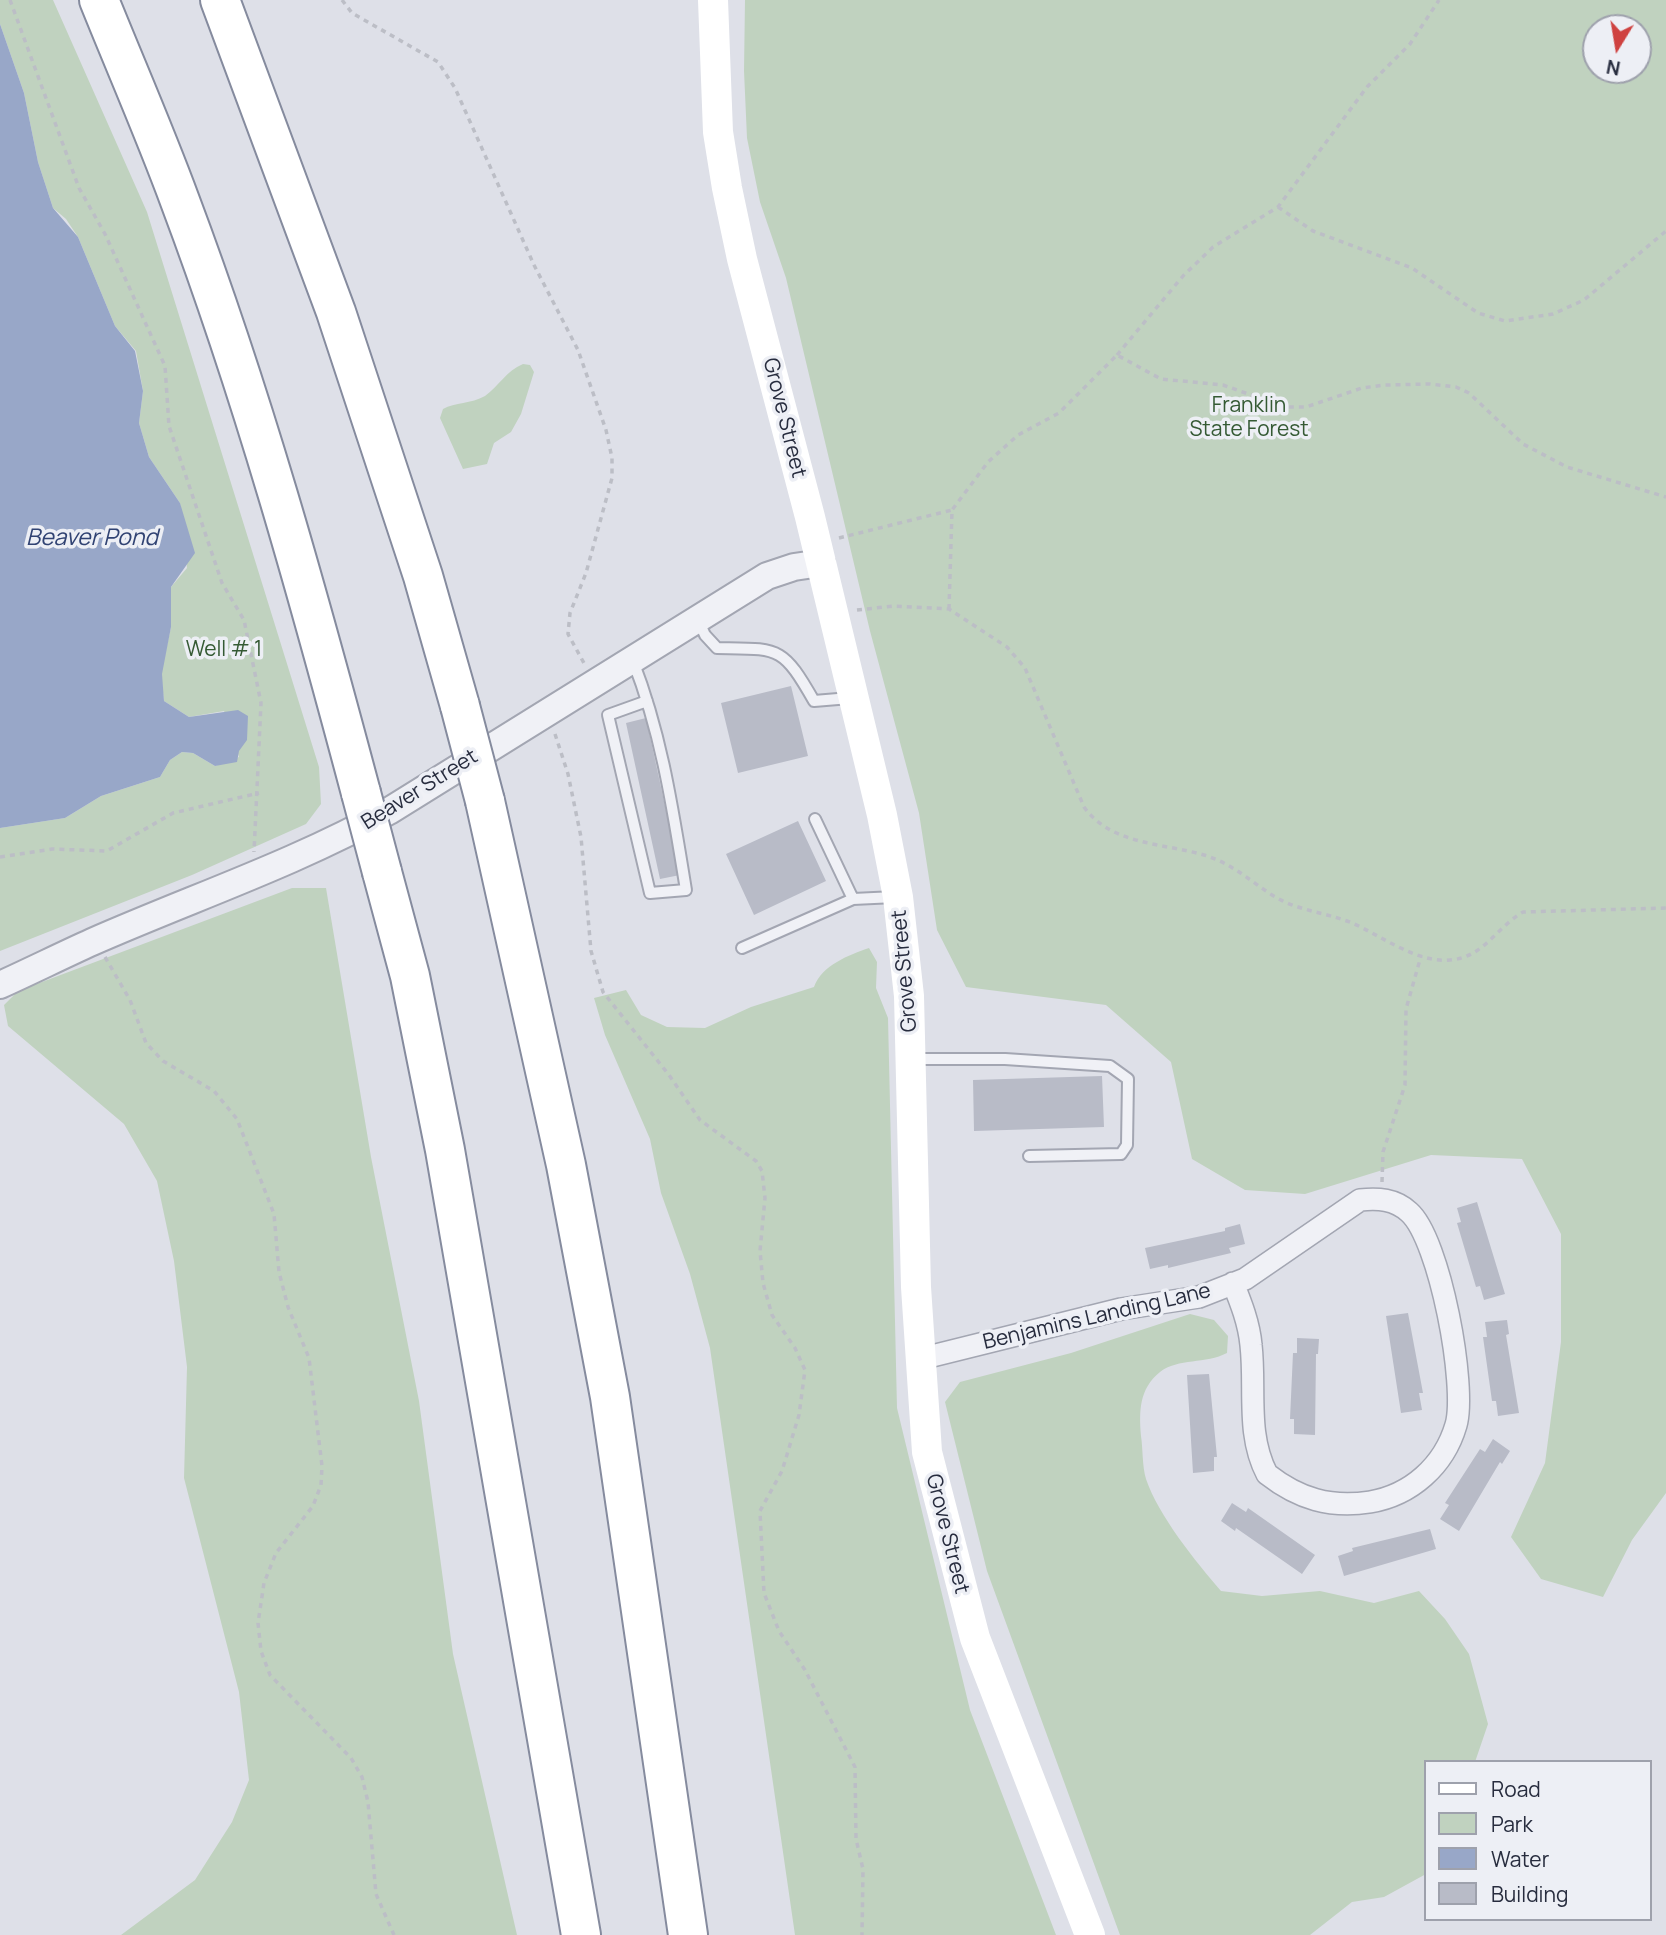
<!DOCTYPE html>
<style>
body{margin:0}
#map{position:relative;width:1666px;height:1935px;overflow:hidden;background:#dee0e8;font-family:Manrope,sans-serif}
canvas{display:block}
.legend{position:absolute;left:1424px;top:1760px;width:228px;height:161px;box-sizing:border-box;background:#edeff5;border:2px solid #9ea1ac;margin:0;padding:9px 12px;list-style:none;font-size:21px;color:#272c3e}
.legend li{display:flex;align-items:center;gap:14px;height:35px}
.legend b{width:35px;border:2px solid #9ea1ac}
.north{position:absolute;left:1582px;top:14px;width:70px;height:70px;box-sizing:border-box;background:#edeff5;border:2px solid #9ea1ac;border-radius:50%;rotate:191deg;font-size:19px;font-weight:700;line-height:28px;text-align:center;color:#272c3e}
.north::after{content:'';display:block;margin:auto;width:24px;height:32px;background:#cf4240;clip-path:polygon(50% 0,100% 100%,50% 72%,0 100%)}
</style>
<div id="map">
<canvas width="1666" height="1935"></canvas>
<ul class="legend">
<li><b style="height:9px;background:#fff"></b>Road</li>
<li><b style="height:19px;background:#c0d2bf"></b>Park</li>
<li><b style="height:19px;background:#98a7c8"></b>Water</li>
<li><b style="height:19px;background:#b8bbc7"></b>Building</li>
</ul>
<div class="north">N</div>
</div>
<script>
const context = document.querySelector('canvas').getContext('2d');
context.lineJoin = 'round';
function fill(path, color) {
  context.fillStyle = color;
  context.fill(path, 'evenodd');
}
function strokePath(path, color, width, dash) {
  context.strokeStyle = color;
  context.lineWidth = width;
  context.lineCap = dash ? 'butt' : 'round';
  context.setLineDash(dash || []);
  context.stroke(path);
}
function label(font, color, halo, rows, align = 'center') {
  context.font = font + ' Manrope,sans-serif';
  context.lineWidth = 7;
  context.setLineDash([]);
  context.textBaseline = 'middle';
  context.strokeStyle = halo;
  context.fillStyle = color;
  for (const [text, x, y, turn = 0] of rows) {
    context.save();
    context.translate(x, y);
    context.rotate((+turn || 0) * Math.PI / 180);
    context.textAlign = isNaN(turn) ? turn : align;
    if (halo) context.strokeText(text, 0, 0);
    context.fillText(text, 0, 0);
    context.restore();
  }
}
fill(new Path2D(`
 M 0,0 L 53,0 L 147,212 L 319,767 L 321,804 L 306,824 L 192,875 L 0,951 L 0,828 L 65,818 L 101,796 L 160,777 L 170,760 L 182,752 L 193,753 L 215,766 L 239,757 L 224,711 L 189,717 L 164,701 L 161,674 L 171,627 L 171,587 L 187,568 L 180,503 L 149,457 L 139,423 L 143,391 L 136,351 L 115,326 L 78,237 L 66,219 L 53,208 L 38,162 L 24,93 L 0,24 Z
 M 745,0 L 1666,0 L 1666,1493 L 1632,1540 L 1603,1597 L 1541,1579 L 1511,1537 L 1545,1463 L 1561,1342 L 1561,1234 L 1522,1159 L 1431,1155 L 1305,1194 L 1245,1190 L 1192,1159 L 1171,1062 L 1106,1005 L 966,987 L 937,930 L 919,813 L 870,631 L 786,278 L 760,202 L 747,138 L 744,71 ZM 1596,28 L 1638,28 L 1638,70 L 1596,70 Z
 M 523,364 L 530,365 L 534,372 L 521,414 L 511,432 L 494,443 L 487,464 L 463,469 L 440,418 L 443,409 C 455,402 471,404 485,396 C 499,386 506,371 523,364 Z
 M 292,888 L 326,888 L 371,1157 L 419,1401 L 453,1654 L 517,1935 L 121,1935 L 195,1880 L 232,1822 L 249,1780 L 239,1692 L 184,1478 L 187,1367 L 174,1261 L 157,1181 L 124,1124 L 8,1026 L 4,1005 L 18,991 Z
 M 869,948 L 877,962 L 876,988 L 888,1018 L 897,1408 L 970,1710 L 1056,1935 L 795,1935 L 710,1348 L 690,1274 L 661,1193 L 650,1139 L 605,1035 L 594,998 L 626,990 L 641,1015 L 667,1027 L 705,1028 L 751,1007 L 814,987 C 822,965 849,955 869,948 Z
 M 1190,1314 L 1214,1320 L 1228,1336 L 1227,1353 C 1206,1364 1178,1358 1160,1372 C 1139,1389 1139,1411 1141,1436 C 1143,1449 1142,1466 1146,1479 C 1158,1515 1196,1562 1221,1591 L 1262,1596 L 1320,1591 L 1374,1603 L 1419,1591 L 1445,1619 L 1469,1654 L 1488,1724 L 1475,1762 L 1426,1762 L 1426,1874 L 1384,1897 L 1352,1902 L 1310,1935 L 1120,1935 L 987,1571 L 945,1402 L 960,1382 L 1071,1353 Z`), '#c0d2bf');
fill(new Path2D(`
 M 0,24 L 24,93 L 38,162 L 53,208 L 78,237 L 115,326 L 135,351 L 143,391 L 139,423 L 149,457 L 180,503 L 195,553 L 171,587 L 171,627 L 162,674 L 164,701 L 189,717 L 238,710 L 248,716 L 247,740 L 239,751 L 237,762 L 215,766 L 193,753 L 182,752 L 170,760 L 160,777 L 101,796 L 65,818 L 0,828 Z`), '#98a7c8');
fill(new Path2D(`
 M 791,686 L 808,756 L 738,773 L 721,703 Z
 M 646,718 L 680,875 L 660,879 L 626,723 Z
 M 798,821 L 826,881 L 754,915 L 726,854 Z
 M 1102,1076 L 1104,1127 L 974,1131 L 973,1080 Z
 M 1477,1202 L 1505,1294 L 1484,1300 L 1480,1286 L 1476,1287 L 1457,1223 L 1461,1222 L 1457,1208 Z
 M 1240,1224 L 1245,1244 L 1229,1248 L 1231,1253 L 1168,1268 L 1168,1265 L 1150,1269 L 1145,1248 L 1225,1231 L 1225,1228 Z
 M 1408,1313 L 1423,1393 L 1419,1393 L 1422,1410 L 1401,1413 L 1386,1316 Z
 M 1507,1320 L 1509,1334 L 1506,1335 L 1519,1413 L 1498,1416 L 1496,1401 L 1492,1401 L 1483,1337 L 1487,1337 L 1485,1322 Z
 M 1297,1338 L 1319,1339 L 1318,1354 L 1316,1354 L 1315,1435 L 1294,1434 L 1294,1419 L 1290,1419 L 1293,1353 L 1297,1353 Z
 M 1209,1374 L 1217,1457 L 1214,1457 L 1214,1471 L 1193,1473 L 1187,1375 Z
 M 1493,1439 L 1510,1451 L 1502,1464 L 1500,1462 L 1459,1531 L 1440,1519 L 1449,1505 L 1445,1503 L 1480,1449 L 1485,1452 Z
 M 1232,1503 L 1246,1512 L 1248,1508 L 1315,1555 L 1302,1574 L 1236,1528 L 1235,1531 L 1221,1521 Z
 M 1430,1529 L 1436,1549 L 1344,1576 L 1338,1556 L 1353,1551 L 1352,1548 Z`), '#b8bbc7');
const service = new Path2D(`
 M 698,620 L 705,635 L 717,648 C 779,649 782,645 814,701 L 850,698
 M 633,661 C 662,735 673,811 686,890 L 650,893 L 608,715 L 647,701
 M 815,819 L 853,899
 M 742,948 L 853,899 L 895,897
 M 912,1059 L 1005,1059 L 1110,1066 L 1128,1079 L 1127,1145 L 1121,1154 L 1029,1156`);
const minor = new Path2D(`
 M 920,1359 L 1121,1309 L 1199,1297 L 1245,1279 L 1360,1200 C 1378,1198 1395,1199 1409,1212 C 1440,1239 1467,1387 1456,1425 C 1444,1466 1411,1495 1370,1502 C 1330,1508 1299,1499 1267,1474 C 1246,1434 1256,1389 1251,1345 C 1249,1323 1241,1303 1233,1283`);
const tertiary = new Path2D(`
 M 0,985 C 31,971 61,956 92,942 C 192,898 294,864 389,811 L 767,576 L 794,567 L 821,563`);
const motorway = new Path2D(`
 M 99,0 C 126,67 155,133 180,201 C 253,395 308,594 361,793
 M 220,0 L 336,312 L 423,576 L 460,706
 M 485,801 L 566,1165 L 610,1397 L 688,1935
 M 382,872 L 410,976 L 445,1150 L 581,1935`);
strokePath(service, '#a3a6b2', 14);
strokePath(minor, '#a3a6b2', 24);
strokePath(tertiary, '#a3a6b2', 30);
strokePath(motorway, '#858b9e', 42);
strokePath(new Path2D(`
 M 10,0 L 79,188 L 105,234 L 165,366 L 169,426 L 222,583 L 244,620 L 261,703 L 254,852
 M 342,0 L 352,13 L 438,62 L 455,88 L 534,265 L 578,350 L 606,430 L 612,458 L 612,478 L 586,573 L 570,613 L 568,634 L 585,665
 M 1278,207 L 1313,231 L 1412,268 L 1478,313 L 1505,321 L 1553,314 L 1584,300 L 1666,231
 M 1117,355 L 1183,276 L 1213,247 L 1278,207 L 1367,87 L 1410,44 L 1439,0
 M 839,538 L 952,510
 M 949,609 L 952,510 L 988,462 L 1018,435 L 1059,413 L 1117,355 L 1161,379 L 1223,385 L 1285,407 L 1306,407 L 1362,388 L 1385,385 L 1430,384 L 1456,387 L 1469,393 L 1523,444 L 1567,467 L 1666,497
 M 857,610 L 894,606 L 949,609 L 1007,647 L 1025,668 L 1084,807 C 1111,845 1163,843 1204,855 C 1231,863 1249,880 1272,895 C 1297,911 1325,912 1352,923 C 1382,936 1416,963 1450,960 C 1483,958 1497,927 1523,912 L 1666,908
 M 555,734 L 568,774 L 581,837 L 591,951 L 603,992 L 669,1075 L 700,1120 L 756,1161 L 762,1171 L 765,1198 L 760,1251 L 763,1283 L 772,1315 L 795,1348 L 805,1370 L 799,1415 L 782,1471 L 760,1511 L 764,1593 L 779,1631 L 805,1670 L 855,1767 L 856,1839 L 863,1869 L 862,1935
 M 0,857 L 52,849 L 107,851 L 173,813 L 259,793
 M 105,957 L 130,1000 L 146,1043 L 163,1061 L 214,1091 L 237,1119 L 274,1214 L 279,1272 L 288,1307 L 309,1358 L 322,1466 L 321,1485 L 313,1506 L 276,1553 L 264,1583 L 258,1623 L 261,1651 L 270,1675 L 351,1758 L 362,1777 L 368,1802 L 376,1894 L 394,1935
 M 1382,1182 L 1383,1152 L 1405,1085 L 1406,1009 L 1421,956`), '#bcbec6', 3.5, [5, 5]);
strokePath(service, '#f0f1f6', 10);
strokePath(minor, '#f0f1f6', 21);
strokePath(tertiary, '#f0f1f6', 26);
strokePath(new Path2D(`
 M 713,0 L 718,132 L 727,188 L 742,259 L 810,517 L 882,815 L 898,897 L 909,996 L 916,1287 L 927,1452 L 975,1638 L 1090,1935`), '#fff', 30);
strokePath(motorway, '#fff', 38);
const motorwayBridge = new Path2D(`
 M 460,706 L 485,801
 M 361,793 L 382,872`);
strokePath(motorwayBridge, '#858b9e', 42, []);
strokePath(motorwayBridge, '#fff', 38);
label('21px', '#355a34', '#edeff5', [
 ["Franklin",1249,406],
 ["State Forest",1249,430],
 ["Well # 1",224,650]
]);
label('21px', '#272c3e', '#edeff5', [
 ["Grove Street",784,418,76],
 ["Beaver Street",420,790,-32],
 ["Grove Street",905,971,-95],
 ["Benjamins Landing Lane",1097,1317,-13],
 ["Grove Street",947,1534,76]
]);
label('italic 23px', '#314373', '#edeff5', [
 ["Beaver Pond",92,539]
]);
</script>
